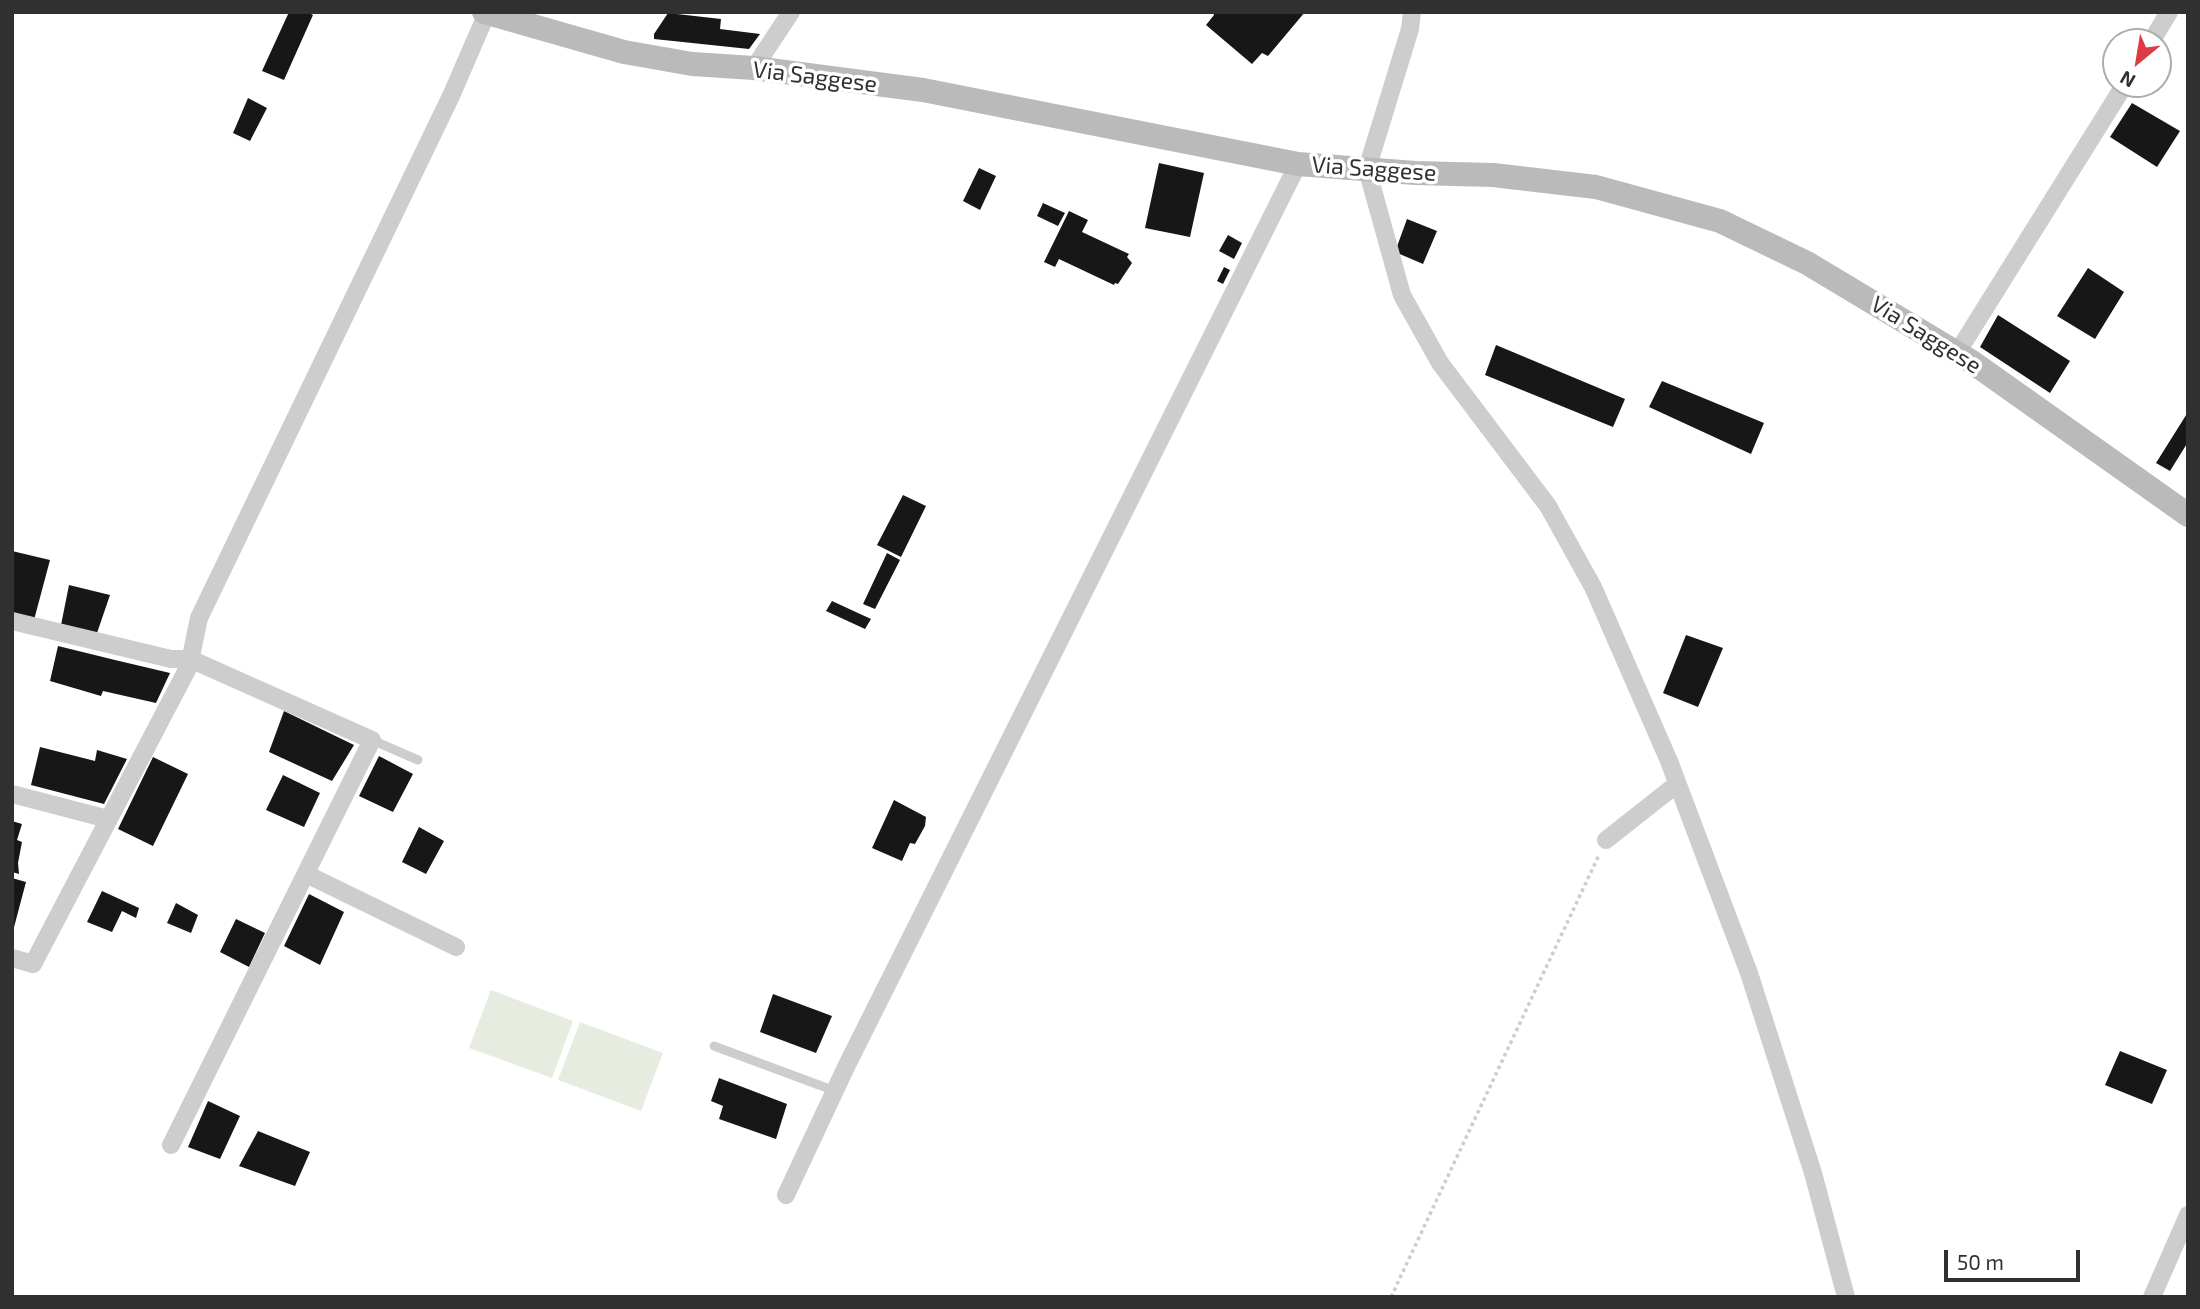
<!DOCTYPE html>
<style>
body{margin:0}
#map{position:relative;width:2200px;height:1309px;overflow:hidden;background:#fff;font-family:"Exo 2",sans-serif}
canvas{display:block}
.frame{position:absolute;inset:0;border:14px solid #303030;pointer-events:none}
.north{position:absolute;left:2102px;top:28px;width:70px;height:70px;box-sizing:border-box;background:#fff;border:2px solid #acacac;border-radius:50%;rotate:210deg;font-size:19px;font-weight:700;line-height:28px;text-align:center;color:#303030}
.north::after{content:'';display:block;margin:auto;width:24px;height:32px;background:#dd3c44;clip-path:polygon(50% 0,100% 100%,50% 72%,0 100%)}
.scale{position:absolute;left:1944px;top:1250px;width:136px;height:32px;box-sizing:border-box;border:4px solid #303030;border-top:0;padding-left:9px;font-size:21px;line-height:24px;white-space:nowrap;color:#303030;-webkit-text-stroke:5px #fff;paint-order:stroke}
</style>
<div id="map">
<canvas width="2200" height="1309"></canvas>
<div class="frame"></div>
<div class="north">N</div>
<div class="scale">50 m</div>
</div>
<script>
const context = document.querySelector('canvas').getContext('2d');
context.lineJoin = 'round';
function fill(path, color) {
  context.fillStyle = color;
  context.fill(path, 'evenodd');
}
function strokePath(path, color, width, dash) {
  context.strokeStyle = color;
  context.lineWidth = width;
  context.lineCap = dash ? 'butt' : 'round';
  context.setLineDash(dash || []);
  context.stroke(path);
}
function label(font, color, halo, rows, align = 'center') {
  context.font = font + ' "Exo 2",sans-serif';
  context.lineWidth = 7;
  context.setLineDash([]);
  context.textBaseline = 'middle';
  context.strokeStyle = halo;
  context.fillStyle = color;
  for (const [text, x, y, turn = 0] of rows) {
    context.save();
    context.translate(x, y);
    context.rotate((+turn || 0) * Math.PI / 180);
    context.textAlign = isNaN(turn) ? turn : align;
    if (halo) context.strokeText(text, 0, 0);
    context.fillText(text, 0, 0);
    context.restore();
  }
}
fill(new Path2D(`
 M 491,990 L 573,1021 L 552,1078 L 469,1048 Z
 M 580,1022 L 663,1053 L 641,1111 L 558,1080 Z`), '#e6ecdf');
fill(new Path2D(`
 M 289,12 L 307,12 L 313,15 L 284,80 L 262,71 Z
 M 1213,12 L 1305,12 L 1268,56 L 1262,53 L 1252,64 L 1206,25 L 1214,15 Z
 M 668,13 L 721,19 L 720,29 L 760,34 L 749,49 L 654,39 L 654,34 Z
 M 248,98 L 267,108 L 250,141 L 233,133 Z
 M 2132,103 L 2180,131 L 2157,167 L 2110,137 Z
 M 1159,163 L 1204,173 L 1190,237 L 1145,228 Z
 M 979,168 L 996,176 L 980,210 L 963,201 Z
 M 1043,203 L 1065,213 L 1058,226 L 1037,216 Z
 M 1069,211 L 1088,220 L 1082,232 L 1129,254 L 1127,257 L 1132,263 L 1118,284 L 1115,283 L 1114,285 L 1059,259 L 1055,267 L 1044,262 Z
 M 1407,219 L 1437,231 L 1423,264 L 1395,252 Z
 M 1228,235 L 1242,243 L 1234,259 L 1219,251 Z
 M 1224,267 L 1230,270 L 1223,284 L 1217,281 Z
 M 2088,268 L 2124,292 L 2095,339 L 2057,316 Z
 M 1998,315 L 2070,361 L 2050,393 L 1980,347 Z
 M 1496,345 L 1625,399 L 1613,427 L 1485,375 Z
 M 1662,381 L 1764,423 L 1751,454 L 1649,407 Z
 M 2188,412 L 2188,442 L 2170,471 L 2156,463 Z
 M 903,495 L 926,506 L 901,557 L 877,545 Z
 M 12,551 L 50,560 L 34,620 L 12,614 Z
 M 887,553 L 900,560 L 875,609 L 863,604 Z
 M 69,585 L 110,595 L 97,633 L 61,625 Z
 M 832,601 L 871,619 L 865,629 L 826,611 Z
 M 1686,635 L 1723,648 L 1698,707 L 1663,693 Z
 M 58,646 L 115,660 L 170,673 L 156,703 L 103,691 L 101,696 L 50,681 Z
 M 284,711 L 354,745 L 332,781 L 269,752 Z
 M 40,747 L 95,761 L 97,750 L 127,759 L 104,804 L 31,785 Z
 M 379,756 L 413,774 L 393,812 L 359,796 Z
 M 153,757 L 188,774 L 153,846 L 118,829 Z
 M 283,775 L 320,793 L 304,827 L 266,810 Z
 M 894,800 L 926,817 L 925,826 L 915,844 L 910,843 L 902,861 L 872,848 Z
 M 12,821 L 22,824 L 17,840 L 22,842 L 18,863 L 19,874 L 12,872 Z
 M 419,827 L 444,841 L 426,874 L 402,862 Z
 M 12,878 L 26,882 L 13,931 L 12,931 Z
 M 102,891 L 139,908 L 136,918 L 122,911 L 112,932 L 87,922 Z
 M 309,894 L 344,912 L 320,965 L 284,946 Z
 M 176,903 L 198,915 L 191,933 L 167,923 Z
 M 236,919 L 265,933 L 249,967 L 220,952 Z
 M 773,994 L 832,1016 L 816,1053 L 760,1032 Z
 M 2120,1051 L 2167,1070 L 2152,1104 L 2105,1085 Z
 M 719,1078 L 787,1104 L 776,1139 L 719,1119 L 723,1106 L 711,1101 Z
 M 208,1101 L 240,1116 L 220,1159 L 188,1147 Z
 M 258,1131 L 310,1152 L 295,1186 L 239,1166 Z`), '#171717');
strokePath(new Path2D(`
 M 1391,1297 L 1599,855`), '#cdcdcd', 3.5, [3.5, 3.5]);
strokePath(new Path2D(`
 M 372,740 L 418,760
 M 714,1046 L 835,1091`), '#cdcdcd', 9);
strokePath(new Path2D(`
 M 1412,12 L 1410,29 L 1367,169 L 1402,295 L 1440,363 L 1548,506 L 1593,587 L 1669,761 L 1749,973 L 1813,1173 L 1846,1297
 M 2151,42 L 2169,12
 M 754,68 L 791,12
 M 1957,353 L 2125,84
 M 12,621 L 171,659 L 190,659 L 372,740 L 171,1145
 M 12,794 L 108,819
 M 1606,840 L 1677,784
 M 306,874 L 456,947
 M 12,958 L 33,964 L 189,666 L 199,618 L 451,96 L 487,13
 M 786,1195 L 846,1067 L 1298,164
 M 2152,1297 L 2188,1215`), '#cdcdcd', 18);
strokePath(new Path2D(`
 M 484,12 L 624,52 L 692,64 L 754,68 L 923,90 L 1298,164 L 1415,173 L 1493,175 L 1596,187 L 1720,221 L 1807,263 L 1972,362 L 2188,515`), '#bababa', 24);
label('23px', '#303030', '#fff', [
 ["Via Saggese",815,77,7],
 ["Via Saggese",1374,169,4],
 ["Via Saggese",1926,335,32]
]);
</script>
